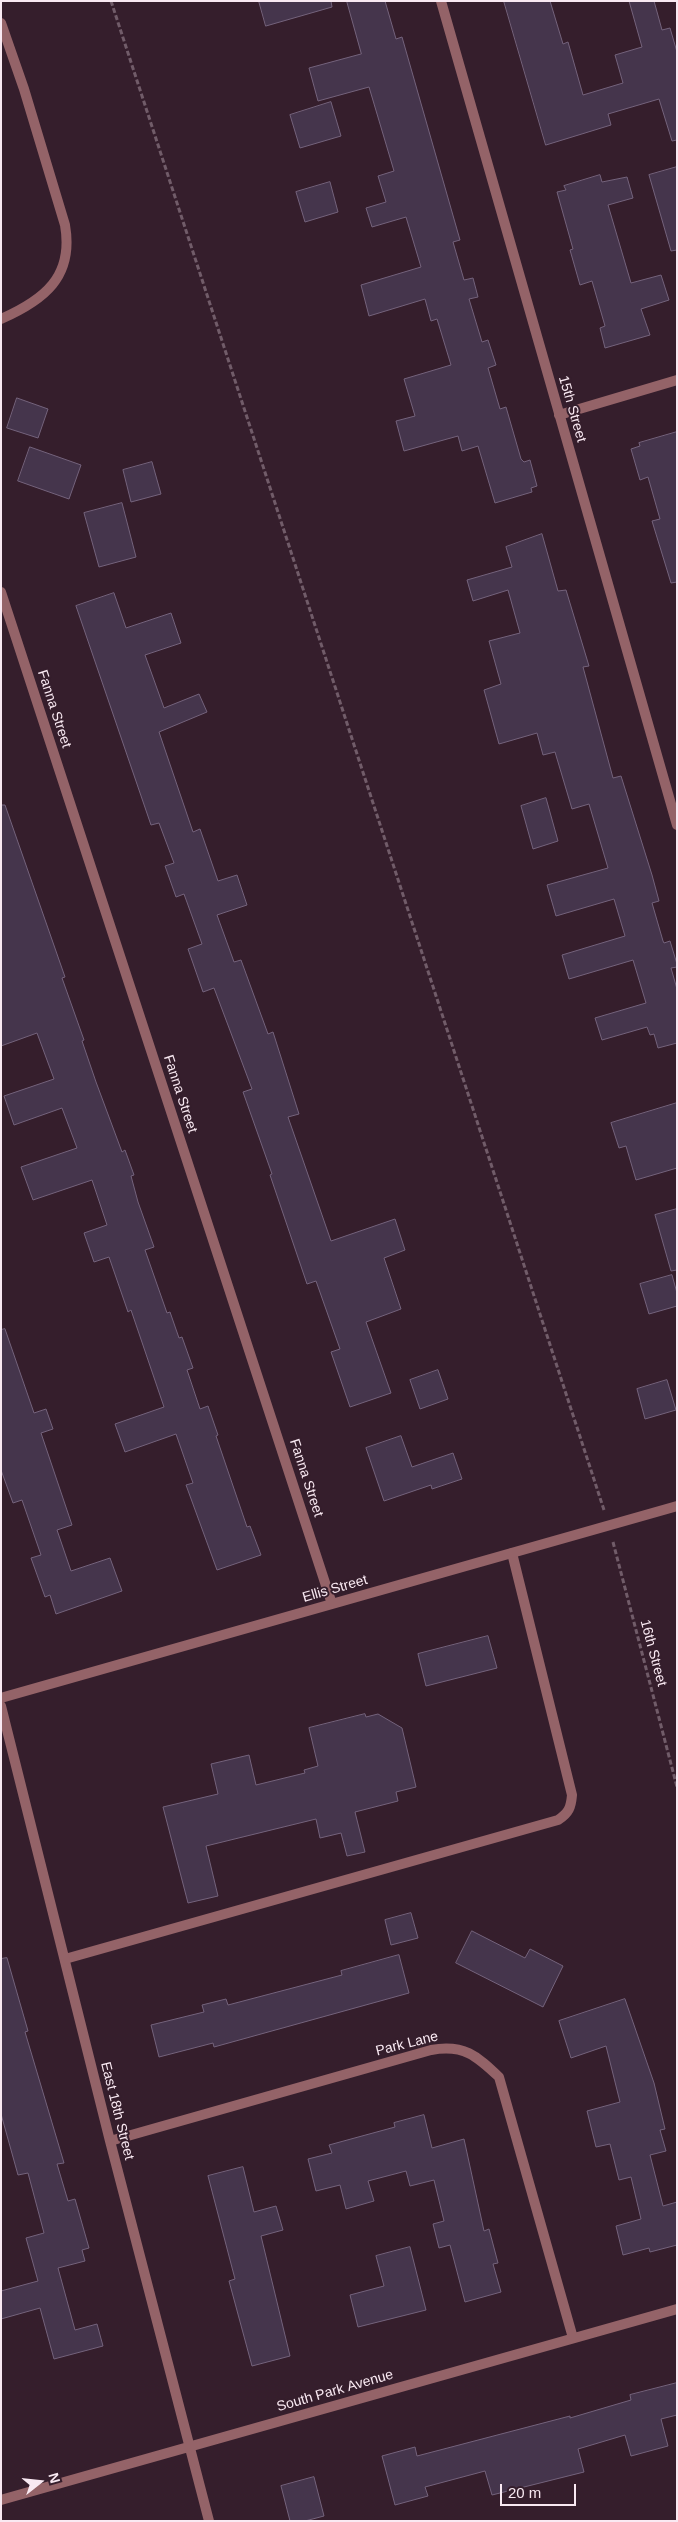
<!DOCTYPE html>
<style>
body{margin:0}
#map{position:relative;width:678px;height:2522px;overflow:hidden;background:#351e2c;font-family:Arial,sans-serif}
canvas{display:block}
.frame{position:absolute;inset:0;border:2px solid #f9e9f2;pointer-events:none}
.north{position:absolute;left:15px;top:2457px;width:50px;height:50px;-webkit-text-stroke:4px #351e2c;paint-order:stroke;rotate:74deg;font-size:14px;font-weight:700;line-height:20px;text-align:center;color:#f9e9f2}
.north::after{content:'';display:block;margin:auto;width:18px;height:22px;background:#f9e9f2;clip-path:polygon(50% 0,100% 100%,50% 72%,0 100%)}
.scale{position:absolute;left:500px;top:2484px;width:76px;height:22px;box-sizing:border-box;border:2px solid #f9e9f2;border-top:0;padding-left:6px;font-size:15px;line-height:18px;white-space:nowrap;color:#f9e9f2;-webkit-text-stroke:4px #351e2c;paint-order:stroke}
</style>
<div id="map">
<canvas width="678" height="2522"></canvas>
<div class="frame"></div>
<div class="north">N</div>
<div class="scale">20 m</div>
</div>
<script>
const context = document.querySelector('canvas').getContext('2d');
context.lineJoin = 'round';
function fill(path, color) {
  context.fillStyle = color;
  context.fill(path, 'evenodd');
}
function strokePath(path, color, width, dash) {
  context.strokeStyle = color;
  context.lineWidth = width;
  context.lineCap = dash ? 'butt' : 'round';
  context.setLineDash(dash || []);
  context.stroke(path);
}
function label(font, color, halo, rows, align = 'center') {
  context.font = font + ' Arial,sans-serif';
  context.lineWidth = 4;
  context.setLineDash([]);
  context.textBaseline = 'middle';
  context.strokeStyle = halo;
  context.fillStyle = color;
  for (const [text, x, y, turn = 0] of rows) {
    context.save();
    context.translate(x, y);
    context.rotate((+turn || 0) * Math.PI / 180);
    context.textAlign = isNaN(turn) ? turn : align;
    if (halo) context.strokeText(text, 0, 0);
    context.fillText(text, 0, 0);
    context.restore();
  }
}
const building = new Path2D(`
 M 259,1 L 331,1 L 332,7 L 266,26 Z
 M 347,1 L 385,1 L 396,39 L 402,37 L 460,240 L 453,242 L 464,280 L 473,278 L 478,297 L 469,299 L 482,342 L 488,340 L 496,365 L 488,368 L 500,409 L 506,407 L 521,459 L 524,462 L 530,460 L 537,486 L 531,488 L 532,492 L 495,503 L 478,446 L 462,451 L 458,436 L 404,451 L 396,421 L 415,416 L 404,379 L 451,365 L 437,319 L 431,321 L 425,299 L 369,316 L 361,285 L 421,267 L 406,217 L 372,227 L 366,208 L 386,202 L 378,176 L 394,171 L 369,87 L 318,101 L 309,68 L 361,54 Z
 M 504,1 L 550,1 L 563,44 L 568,42 L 583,95 L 623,83 L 615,55 L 642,47 L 629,1 L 654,1 L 662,30 L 670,28 L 677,52 L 677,140 L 672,141 L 659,99 L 608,114 L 611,125 L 546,145 Z
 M 331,102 L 341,136 L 300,148 L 290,115 Z
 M 677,167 L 677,250 L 671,251 L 649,175 Z
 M 600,175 L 602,182 L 627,177 L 633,198 L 608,205 L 631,283 L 661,275 L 669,300 L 641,309 L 650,335 L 605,348 L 600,328 L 605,326 L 592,281 L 580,285 L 570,250 L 573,249 L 557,192 L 566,190 L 564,186 Z
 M 330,182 L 338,212 L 305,222 L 296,192 Z
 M 17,398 L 48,409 L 38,438 L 7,428 Z
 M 677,432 L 677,582 L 671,583 L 652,521 L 660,519 L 648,477 L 640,480 L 631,449 L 640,446 L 639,443 Z
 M 30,447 L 81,465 L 69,499 L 18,481 Z
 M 152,462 L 161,494 L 131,502 L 123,470 Z
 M 122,503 L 136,557 L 99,567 L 84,513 Z
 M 542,534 L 558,591 L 566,590 L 589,666 L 583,667 L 613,778 L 621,776 L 652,875 L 659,901 L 652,903 L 663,941 L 664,943 L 670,941 L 677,964 L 677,967 L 671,968 L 677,989 L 677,1043 L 658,1048 L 654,1034 L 650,1035 L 647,1027 L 602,1040 L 595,1018 L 646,1003 L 633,960 L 569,979 L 562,955 L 625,936 L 614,899 L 556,916 L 547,885 L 608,868 L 589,804 L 572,809 L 555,752 L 543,755 L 537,733 L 499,744 L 484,690 L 501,684 L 489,641 L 520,633 L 508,590 L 473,601 L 467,580 L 512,567 L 506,547 Z
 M 114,593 L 126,628 L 171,613 L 181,643 L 145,655 L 164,708 L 199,694 L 207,712 L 159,732 L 193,832 L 200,829 L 218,881 L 237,875 L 247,905 L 217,915 L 234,962 L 241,960 L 268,1034 L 273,1032 L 299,1114 L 288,1117 L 331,1241 L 395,1219 L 405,1250 L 384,1258 L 401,1309 L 366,1322 L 391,1393 L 350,1407 L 331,1352 L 340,1349 L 316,1281 L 307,1284 L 270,1175 L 272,1174 L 243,1092 L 252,1089 L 214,988 L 203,992 L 188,949 L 202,944 L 184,894 L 176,897 L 165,866 L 174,863 L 159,823 L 151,825 L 76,606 Z
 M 546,798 L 558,841 L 533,849 L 521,806 Z
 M 1,805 L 5,805 L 65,977 L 62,978 L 84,1040 L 82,1041 L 96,1082 L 122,1152 L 125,1150 L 134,1175 L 131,1176 L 138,1202 L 154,1247 L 145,1250 L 167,1313 L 170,1312 L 179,1338 L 182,1337 L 193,1368 L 187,1370 L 200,1409 L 208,1406 L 218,1435 L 216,1436 L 247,1527 L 250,1526 L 261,1555 L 217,1570 L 186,1485 L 193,1483 L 176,1434 L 125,1452 L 115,1424 L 164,1407 L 131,1310 L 128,1312 L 109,1257 L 94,1262 L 84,1233 L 107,1225 L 92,1180 L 33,1200 L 21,1167 L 77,1148 L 62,1108 L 14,1125 L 4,1096 L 54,1079 L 37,1033 L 1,1046 Z
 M 677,1103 L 677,1168 L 636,1180 L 626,1146 L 619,1148 L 611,1123 Z
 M 677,1209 L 677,1270 L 671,1271 L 655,1215 Z
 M 672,1275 L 677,1293 L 677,1306 L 649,1314 L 640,1284 Z
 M 5,1329 L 34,1413 L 46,1409 L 53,1429 L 41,1433 L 72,1525 L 57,1530 L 71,1571 L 110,1558 L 122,1591 L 56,1614 L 50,1595 L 45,1597 L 31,1558 L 41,1555 L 22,1500 L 13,1503 L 1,1470 L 1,1330 Z
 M 438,1370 L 448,1399 L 420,1409 L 410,1380 Z
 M 667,1380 L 676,1410 L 645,1419 L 637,1389 Z
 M 401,1436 L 412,1467 L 453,1453 L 462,1479 L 432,1489 L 431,1485 L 384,1501 L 366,1448 Z
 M 488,1636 L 497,1668 L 426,1686 L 418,1654 Z
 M 365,1714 L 366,1717 L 378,1714 L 402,1728 L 416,1787 L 396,1792 L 398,1801 L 355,1812 L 365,1852 L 347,1856 L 341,1833 L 320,1838 L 316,1819 L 206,1846 L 218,1896 L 188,1903 L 163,1807 L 218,1794 L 211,1764 L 249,1755 L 256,1785 L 305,1773 L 304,1770 L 318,1766 L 309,1728 Z
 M 411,1913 L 418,1938 L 391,1945 L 385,1920 Z
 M 472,1931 L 525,1958 L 530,1949 L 563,1966 L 543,2007 L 456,1963 Z
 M 399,1955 L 409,1993 L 214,2047 L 213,2043 L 159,2057 L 151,2025 L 204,2012 L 202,2005 L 226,1999 L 228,2005 L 342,1975 L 341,1971 Z
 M 7,1958 L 28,2031 L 25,2032 L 64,2163 L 57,2164 L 68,2201 L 75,2199 L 89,2248 L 82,2250 L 85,2261 L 58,2268 L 75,2330 L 97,2324 L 103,2346 L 54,2359 L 40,2308 L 1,2319 L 1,2291 L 38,2281 L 26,2238 L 44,2233 L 28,2173 L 18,2175 L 1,2114 L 1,1959 Z
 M 625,1999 L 654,2083 L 665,2129 L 660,2130 L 666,2151 L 650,2155 L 663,2206 L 677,2202 L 677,2245 L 650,2252 L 649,2248 L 623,2255 L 616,2226 L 641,2219 L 631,2177 L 619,2180 L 610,2144 L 596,2147 L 587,2111 L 620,2102 L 606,2046 L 571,2058 L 559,2021 Z
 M 424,2115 L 432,2148 L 464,2139 L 484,2231 L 489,2229 L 498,2263 L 493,2264 L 501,2292 L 465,2302 L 450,2245 L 439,2248 L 433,2224 L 444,2221 L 434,2180 L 410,2186 L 406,2171 L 368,2181 L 374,2201 L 346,2209 L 340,2185 L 316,2191 L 308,2159 L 332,2153 L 329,2145 L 395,2127 L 394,2123 Z
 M 243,2167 L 254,2212 L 276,2206 L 283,2230 L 261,2236 L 290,2356 L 252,2366 L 229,2281 L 235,2279 L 208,2176 Z
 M 410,2247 L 426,2310 L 358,2327 L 350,2295 L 384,2286 L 376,2256 Z
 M 677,2383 L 677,2415 L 661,2419 L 668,2446 L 631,2456 L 625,2435 L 578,2449 L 584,2472 L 492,2495 L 485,2471 L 425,2487 L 428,2496 L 395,2505 L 382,2456 L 415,2447 L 417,2456 L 570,2416 L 570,2418 L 631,2400 L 630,2395 Z
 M 314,2477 L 324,2516 L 305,2521 L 290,2521 L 281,2486 Z`);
fill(building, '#45354c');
strokePath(building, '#74637c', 1);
strokePath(new Path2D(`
 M 111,1 L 604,1510
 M 613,1542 L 677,1787`), '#715c69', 3, [5, 2.5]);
strokePath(new Path2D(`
 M 1,23 L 24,89 L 65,225 C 74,277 44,300 1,319
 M 65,1959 L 558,1820 C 569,1813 571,1807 572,1795 L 512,1553`), '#946368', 10);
strokePath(new Path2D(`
 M 441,1 L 677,825
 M 559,415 L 677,380
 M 1,592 L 332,1604
 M 1,1698 L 677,1506
 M 1,1706 L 110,2141 L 209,2521
 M 110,2141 L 431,2050 C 464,2044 477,2056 499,2077 L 573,2338
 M 1,2500 L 677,2309`), '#946368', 10);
label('14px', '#f9e9f2', '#351e2c', [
 ["15th Street",572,409,74],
 ["Fanna Street",54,709,72],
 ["Fanna Street",180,1094,72],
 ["Fanna Street",306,1478,72],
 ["Ellis Street",335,1589,-16],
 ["16th Street",653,1653,75],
 ["Park Lane",407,2044,-14],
 ["East 18th Street",117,2111,76],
 ["South Park Avenue",335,2391,-16]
]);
</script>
